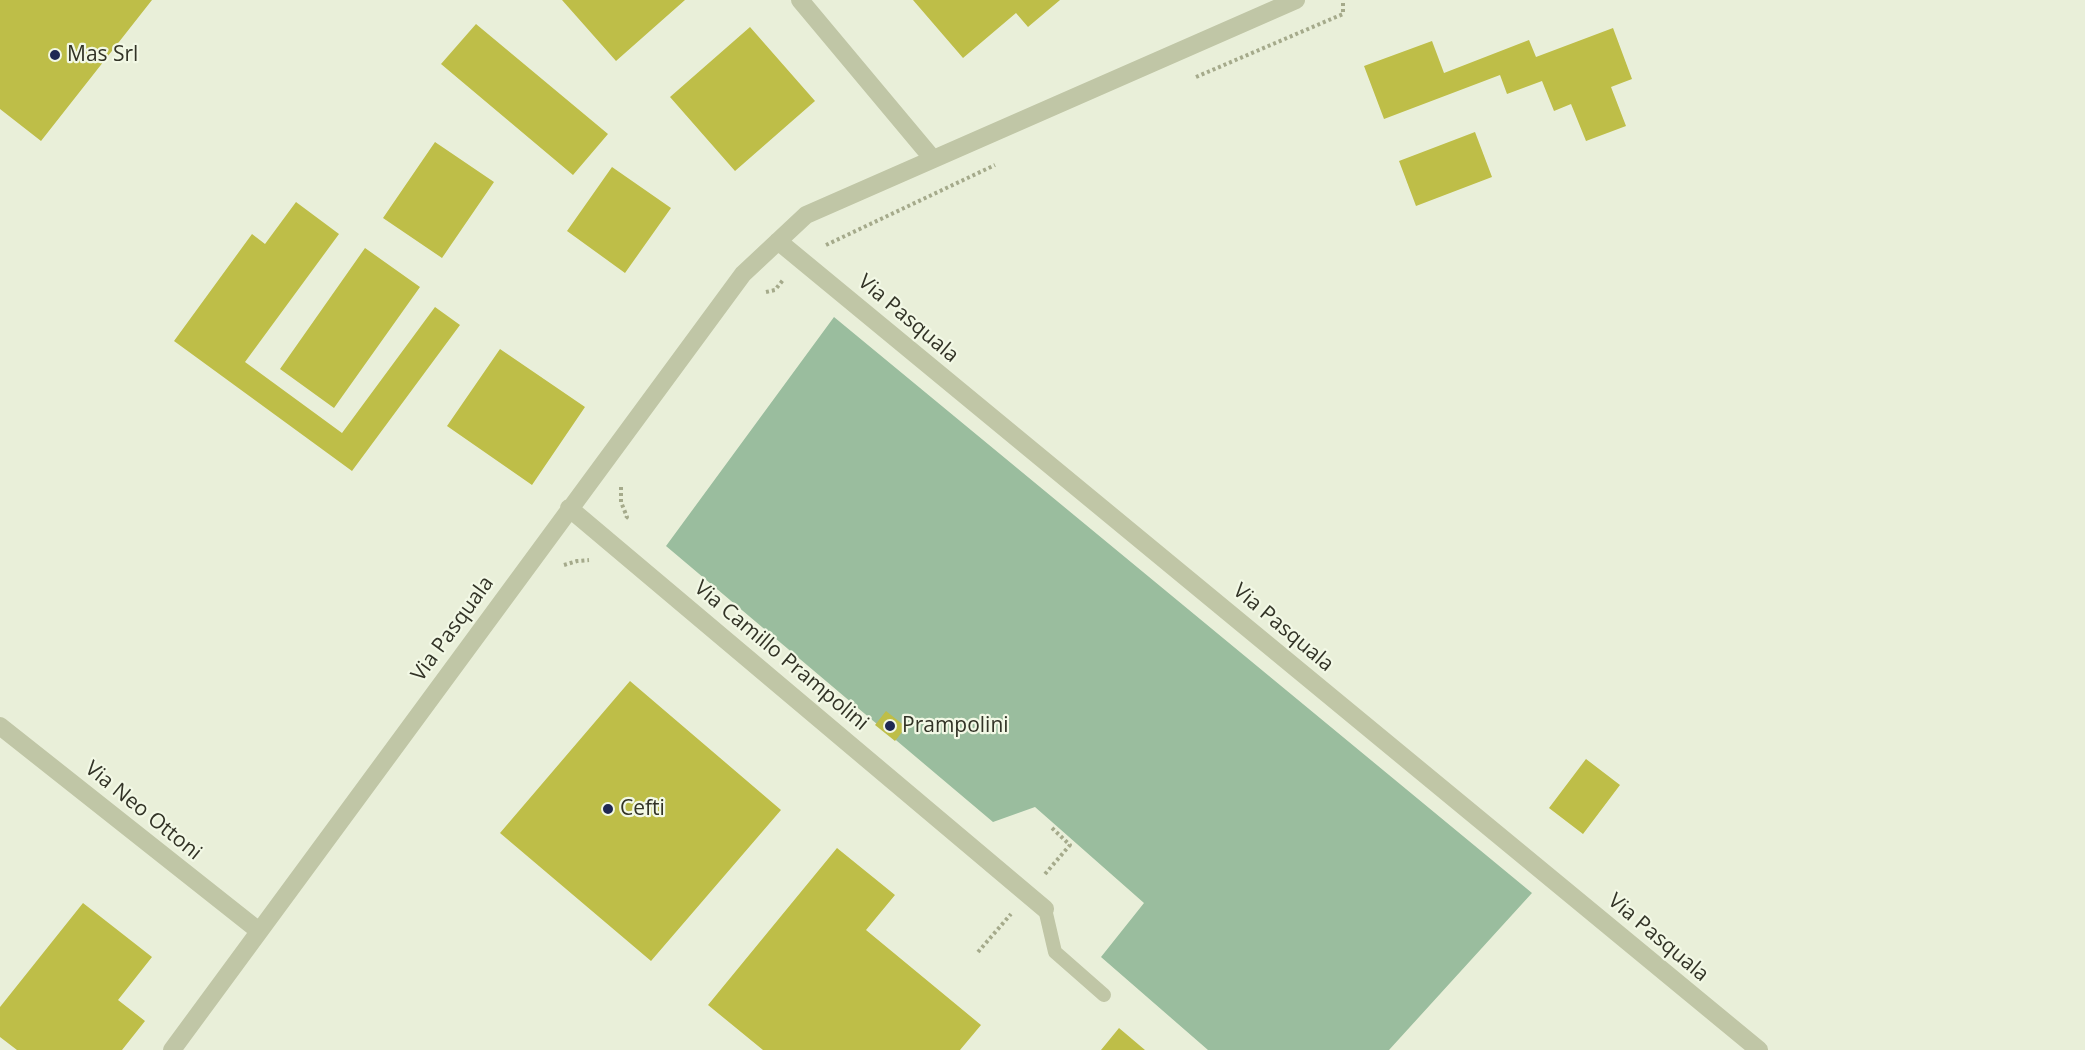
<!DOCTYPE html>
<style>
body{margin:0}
canvas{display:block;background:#e9efd9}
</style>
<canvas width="2085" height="1050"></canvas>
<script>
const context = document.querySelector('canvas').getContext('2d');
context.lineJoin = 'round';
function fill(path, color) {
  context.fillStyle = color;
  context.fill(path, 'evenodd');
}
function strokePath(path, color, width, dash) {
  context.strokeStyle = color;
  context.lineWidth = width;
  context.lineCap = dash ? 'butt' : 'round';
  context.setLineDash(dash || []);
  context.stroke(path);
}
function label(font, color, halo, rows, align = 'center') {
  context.font = font + ' "Open Sans",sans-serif';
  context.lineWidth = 4.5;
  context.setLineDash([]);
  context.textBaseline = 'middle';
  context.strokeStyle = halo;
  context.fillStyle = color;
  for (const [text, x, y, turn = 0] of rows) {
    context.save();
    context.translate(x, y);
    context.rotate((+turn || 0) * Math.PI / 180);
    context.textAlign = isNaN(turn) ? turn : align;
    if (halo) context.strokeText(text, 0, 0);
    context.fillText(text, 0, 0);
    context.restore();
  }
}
fill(new Path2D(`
 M 834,317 L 1532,893 L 1389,1050 L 1208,1050 L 1101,957 L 1144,903 L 1035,807 L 993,822 L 666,546 Z`), '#9abd9e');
fill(new Path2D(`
 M 0,0 L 152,0 L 41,141 L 0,109 Z
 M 562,0 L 685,0 L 616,61 Z
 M 913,0 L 1060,0 L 1028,27 L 1016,13 L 963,58 Z
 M 476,24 L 608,134 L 573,175 L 441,64 Z
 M 750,27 L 815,101 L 735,171 L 670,97 Z
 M 1613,28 L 1632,79 L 1611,87 L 1626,126 L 1586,141 L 1571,104 L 1554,111 L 1542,81 L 1507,94 L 1500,75 L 1384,119 L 1364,66 L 1432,41 L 1444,73 L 1529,40 L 1536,57 Z
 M 1475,132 L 1492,177 L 1416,206 L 1399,161 Z
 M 435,142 L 494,182 L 442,258 L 383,218 Z
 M 612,167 L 671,208 L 625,273 L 567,231 Z
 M 296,202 L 339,234 L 245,362 L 342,433 L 435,307 L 460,325 L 352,471 L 174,341 L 252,234 L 265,244 Z
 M 365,248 L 420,287 L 334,408 L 280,369 Z
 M 500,349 L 585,407 L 532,485 L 447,426 Z
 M 630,681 L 781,810 L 651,961 L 500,833 Z
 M 886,711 L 906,727 L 895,741 L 875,725 Z
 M 1586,759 L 1620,785 L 1583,834 L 1549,808 Z
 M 837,848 L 895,895 L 866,930 L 981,1025 L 960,1050 L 763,1050 L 708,1005 Z
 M 83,903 L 152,957 L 118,1000 L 145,1021 L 122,1050 L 17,1050 L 0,1037 L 0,1007 Z
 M 1119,1028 L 1145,1050 L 1101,1050 Z`), '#bebe48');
strokePath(new Path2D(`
 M 1196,77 L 1343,14 L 1343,0
 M 826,245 L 995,165
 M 766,292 L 775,290 L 783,280
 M 621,487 L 621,502 L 627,517 L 624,520
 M 564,565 L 577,561 L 589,560
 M 1045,874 L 1070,845 L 1052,828
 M 978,952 L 1011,914`), '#a5aa8b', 4, [3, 3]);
strokePath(new Path2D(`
 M 1045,909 L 1055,952 L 1104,995`), '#c0c6a6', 14);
strokePath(new Path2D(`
 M 800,0 L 933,159
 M 778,241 L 1759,1050
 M 569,508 L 1045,909
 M 0,726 L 259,931
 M 172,1050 L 743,274 L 806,215 L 1296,0`), '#c0c6a6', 18);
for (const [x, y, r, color] of [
 [55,55,6,"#1f2852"],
 [890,726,6,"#1f2852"],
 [608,809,6,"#1f2852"]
]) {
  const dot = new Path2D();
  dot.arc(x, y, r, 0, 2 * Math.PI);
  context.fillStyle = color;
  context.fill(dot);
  strokePath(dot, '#f2f8e5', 2);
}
label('21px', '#323326', '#f2f8e5', [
 ["Mas Srl",67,55],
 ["Prampolini",902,726],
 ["Cefti",620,809]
], 'left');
label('21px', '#323326', '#f2f8e5', [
 ["Via Pasquala",908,319,40],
 ["Via Pasquala",1283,628,40],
 ["Via Pasquala",453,629,-54],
 ["Via Camillo Prampolini",781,656,40],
 ["Via Neo Ottoni",143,811,39],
 ["Via Pasquala",1658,938,40]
]);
</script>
